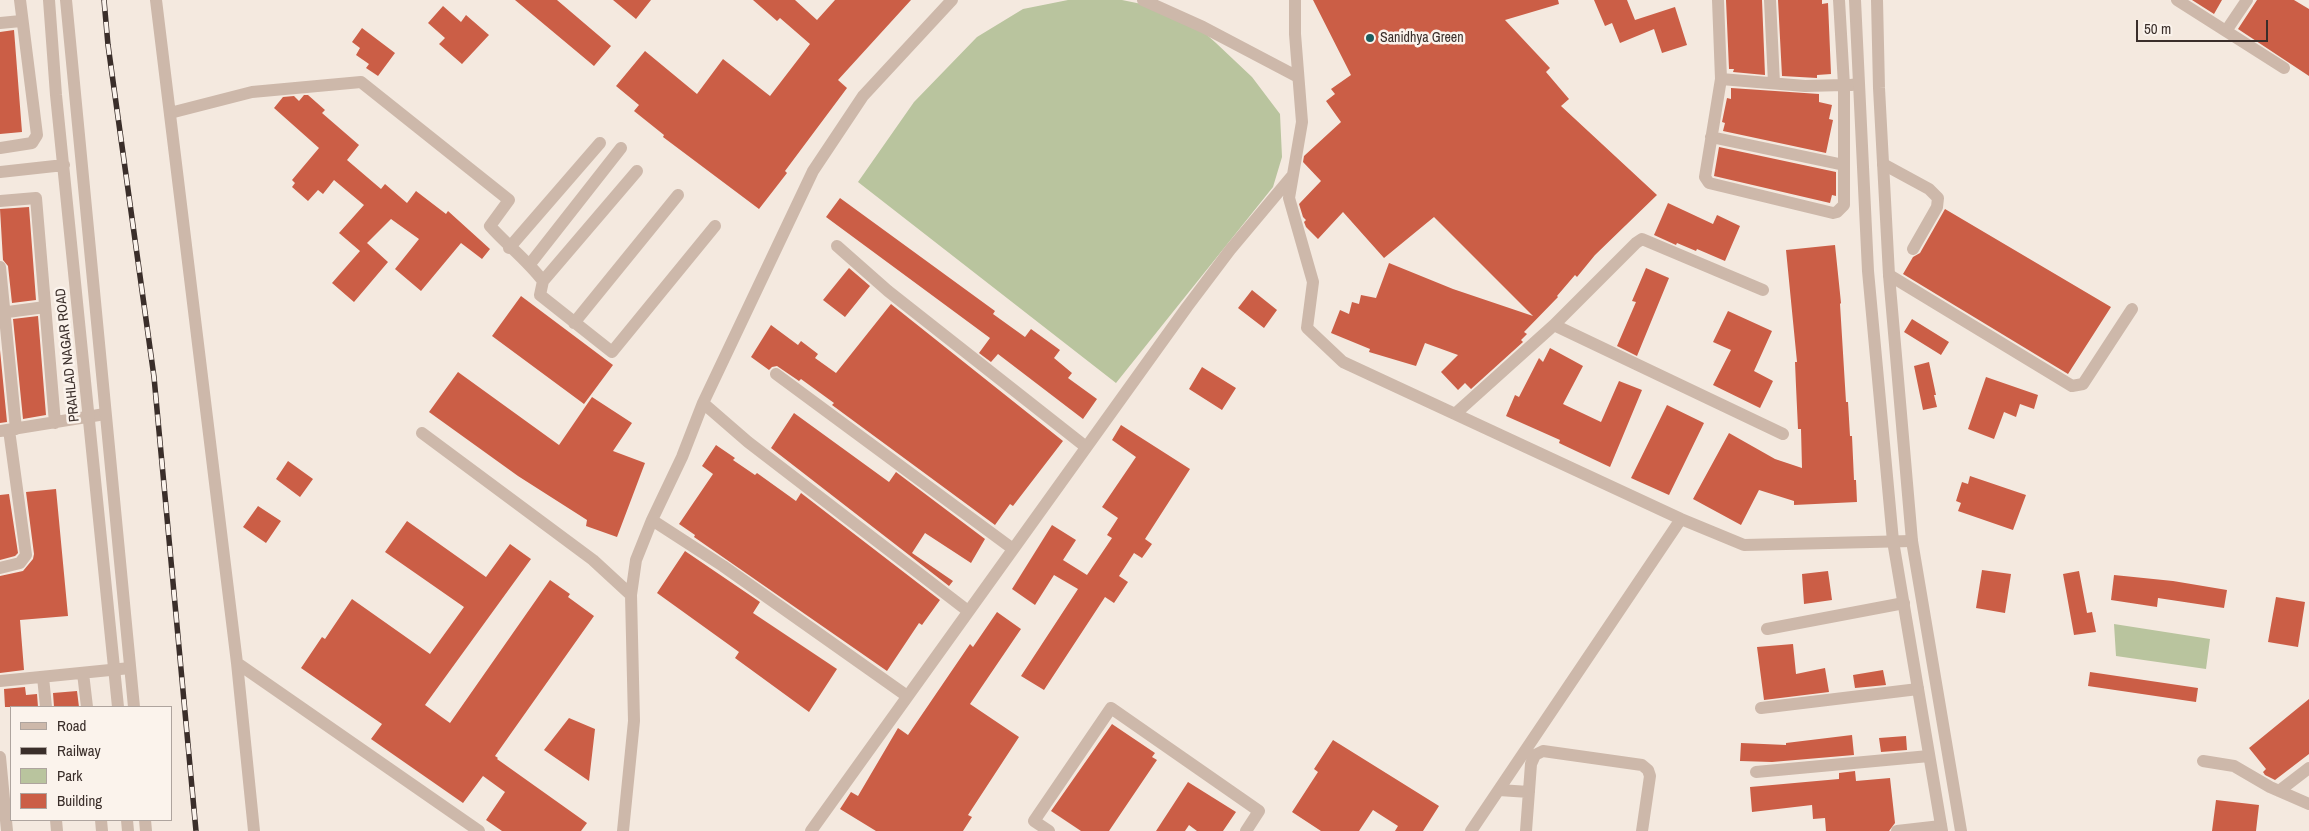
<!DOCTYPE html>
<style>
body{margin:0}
#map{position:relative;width:2309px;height:831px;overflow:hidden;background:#f4e9df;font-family:"Archivo Narrow",sans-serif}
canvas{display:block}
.legend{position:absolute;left:10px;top:706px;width:162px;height:115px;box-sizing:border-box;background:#fbf3ec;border:1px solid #aea49e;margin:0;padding:6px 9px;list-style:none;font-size:15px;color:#3a2e2a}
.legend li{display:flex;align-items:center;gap:10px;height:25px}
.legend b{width:25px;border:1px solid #aea49e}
.scale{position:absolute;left:2136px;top:20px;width:132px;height:22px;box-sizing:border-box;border:2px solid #3a2e2a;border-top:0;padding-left:6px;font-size:15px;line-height:18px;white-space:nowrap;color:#3a2e2a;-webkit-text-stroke:4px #fbf3ec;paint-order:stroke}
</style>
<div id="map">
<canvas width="2309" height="831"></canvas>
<ul class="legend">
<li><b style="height:6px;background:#cdb8aa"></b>Road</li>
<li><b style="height:6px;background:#3a2e2a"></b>Railway</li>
<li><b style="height:14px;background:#b9c49e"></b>Park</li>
<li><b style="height:14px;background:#cb5e46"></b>Building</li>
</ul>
<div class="scale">50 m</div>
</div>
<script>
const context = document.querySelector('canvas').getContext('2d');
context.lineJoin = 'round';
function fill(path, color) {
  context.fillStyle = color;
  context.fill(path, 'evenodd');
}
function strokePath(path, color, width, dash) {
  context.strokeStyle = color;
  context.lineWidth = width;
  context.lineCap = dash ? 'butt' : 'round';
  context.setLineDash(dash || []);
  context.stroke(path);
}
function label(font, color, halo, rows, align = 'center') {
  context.font = font + ' "Archivo Narrow",sans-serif';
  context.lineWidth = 5;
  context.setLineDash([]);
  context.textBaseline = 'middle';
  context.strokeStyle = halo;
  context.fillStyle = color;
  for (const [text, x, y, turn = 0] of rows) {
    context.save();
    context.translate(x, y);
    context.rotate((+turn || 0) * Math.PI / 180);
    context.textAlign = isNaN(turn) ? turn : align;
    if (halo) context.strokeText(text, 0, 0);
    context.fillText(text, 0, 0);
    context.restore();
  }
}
fill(new Path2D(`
 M 1068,0 L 1122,0 L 1181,12 L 1216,43 L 1252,77 L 1280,114 L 1282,157 L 1273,187 L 1116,383 L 858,182 L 914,102 L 977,37 L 1023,9 Z
 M 2114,624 L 2210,639 L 2206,669 L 2116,656 Z`), '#b9c49e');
fill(new Path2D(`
 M 515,0 L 557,0 L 611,46 L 594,66 Z
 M 613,0 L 651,0 L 636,19 Z
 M 753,0 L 795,0 L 817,20 L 835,0 L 911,0 L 838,80 L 847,88 L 785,171 L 787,173 L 759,209 L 663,137 L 664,135 L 634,111 L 639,105 L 616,86 L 645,51 L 697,94 L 723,59 L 770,96 L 810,44 L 780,18 L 777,21 Z
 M 1313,0 L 1558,0 L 1559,4 L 1505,20 L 1550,68 L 1546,72 L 1569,99 L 1561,106 L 1657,195 L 1595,255 L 1577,277 L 1575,275 L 1557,296 L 1558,297 L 1524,332 L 1527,334 L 1521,340 L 1523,342 L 1471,389 L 1465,383 L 1458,390 L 1441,372 L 1458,355 L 1425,343 L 1416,366 L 1369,352 L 1370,349 L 1331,333 L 1340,310 L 1349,314 L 1352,302 L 1359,304 L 1361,295 L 1376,298 L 1389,263 L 1453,289 L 1533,316 L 1434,217 L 1384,258 L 1343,212 L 1318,239 L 1306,227 L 1304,222 L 1306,220 L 1303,217 L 1299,204 L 1321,181 L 1303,162 L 1304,156 L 1341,122 L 1326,101 L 1335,94 L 1331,89 L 1351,75 Z
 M 1594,0 L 1627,0 L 1635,20 L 1675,7 L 1687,45 L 1662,53 L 1654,29 L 1620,43 L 1612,23 L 1605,26 Z
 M 1726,0 L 1762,0 L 1765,75 L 1733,72 L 1734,69 L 1729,69 Z
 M 1778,0 L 1822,0 L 1822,4 L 1828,3 L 1831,74 L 1817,75 L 1817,78 L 1782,76 Z
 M 2192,0 L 2222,0 L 2214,14 Z
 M 2257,0 L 2294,0 L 2309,9 L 2309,76 L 2238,29 Z
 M 443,6 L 461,22 L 466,15 L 489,35 L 462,64 L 439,44 L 445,38 L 428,23 Z
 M 362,28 L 395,53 L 378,76 L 366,68 L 369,64 L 356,55 L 360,48 L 352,42 Z
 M 14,30 L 22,132 L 0,134 L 0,32 Z
 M 1731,88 L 1819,94 L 1819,102 L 1832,105 L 1829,119 L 1833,120 L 1826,153 L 1723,131 L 1725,123 L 1722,122 L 1727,98 L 1731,99 Z
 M 304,95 L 308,95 L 325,110 L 322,113 L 359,145 L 347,160 L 381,189 L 385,184 L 407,203 L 416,191 L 446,214 L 448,211 L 490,249 L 482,259 L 461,243 L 421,291 L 395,269 L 419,239 L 391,219 L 367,243 L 388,262 L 354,302 L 332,283 L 360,251 L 339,233 L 364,205 L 334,180 L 323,194 L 318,190 L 308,201 L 292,187 L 295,183 L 292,180 L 319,148 L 274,108 L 283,97 L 294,96 L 299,101 Z
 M 1719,147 L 1836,172 L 1836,196 L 1832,195 L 1830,203 L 1714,176 Z
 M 840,198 L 995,311 L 993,314 L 1025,337 L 1031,329 L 1060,350 L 1054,358 L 1072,373 L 1068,378 L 1097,399 L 1083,419 L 998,354 L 991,362 L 979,353 L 990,338 L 826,217 Z
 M 1668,203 L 1713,224 L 1717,215 L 1740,226 L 1725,261 L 1697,249 L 1696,251 L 1677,243 L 1676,245 L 1654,235 Z
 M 29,207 L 36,300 L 12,303 L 8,266 L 3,260 L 0,209 Z
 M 1945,209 L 2111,307 L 2068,374 L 1903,274 L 1913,257 L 1920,253 Z
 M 1835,245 L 1841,303 L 1840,304 L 1846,402 L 1848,402 L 1850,436 L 1852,436 L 1854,480 L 1856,480 L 1857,502 L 1794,505 L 1794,501 L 1759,490 L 1741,525 L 1693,499 L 1729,433 L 1775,459 L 1802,468 L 1801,429 L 1798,429 L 1796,386 L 1795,362 L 1797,362 L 1786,250 Z
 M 849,268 L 870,286 L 845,317 L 823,300 Z
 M 1646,268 L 1669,278 L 1637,356 L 1617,346 L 1636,302 L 1632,301 Z
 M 1252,290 L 1277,310 L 1264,328 L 1238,308 Z
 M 521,296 L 613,365 L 584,404 L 492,336 Z
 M 891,304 L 1063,441 L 1013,506 L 1010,504 L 995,525 L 832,405 L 834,403 L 801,379 L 799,381 L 777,366 L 772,367 L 769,370 L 751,357 L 771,325 L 798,345 L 801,341 L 818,354 L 815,358 L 836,373 Z
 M 1728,311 L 1772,331 L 1754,371 L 1773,381 L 1760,408 L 1713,385 L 1731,350 L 1713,342 Z
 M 38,316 L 46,415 L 23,419 L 13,319 Z
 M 1912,319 L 1949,342 L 1941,355 L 1904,332 Z
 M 1550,348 L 1583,366 L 1563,404 L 1601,422 L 1619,381 L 1642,390 L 1610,467 L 1559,443 L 1560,440 L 1506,416 L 1515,395 L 1519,397 L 1539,358 L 1543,362 Z
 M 0,350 L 7,422 L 0,423 Z
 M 1929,362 L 1936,395 L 1934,395 L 1937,407 L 1923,410 L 1914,366 Z
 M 1202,367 L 1236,388 L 1222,410 L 1189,389 Z
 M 458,372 L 559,445 L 592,397 L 632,423 L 613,451 L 645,463 L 617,537 L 586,526 L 587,520 L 518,476 L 429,412 Z
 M 1986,377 L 2038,395 L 2034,409 L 2020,404 L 2016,417 L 2004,412 L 1994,439 L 1968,429 Z
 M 1667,405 L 1704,423 L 1669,495 L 1631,478 Z
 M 794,413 L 889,482 L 896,472 L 985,539 L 971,563 L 925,533 L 912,553 L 953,581 L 949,586 L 771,448 Z
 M 1121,425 L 1190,469 L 1145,539 L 1152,544 L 1142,558 L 1134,553 L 1119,576 L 1128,582 L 1114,603 L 1105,597 L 1044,690 L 1021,676 L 1078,589 L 1054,575 L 1035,605 L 1012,589 L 1052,525 L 1076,540 L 1063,560 L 1087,575 L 1112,538 L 1107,535 L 1118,518 L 1102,507 L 1136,457 L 1112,440 Z
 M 716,445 L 735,458 L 733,460 L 755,475 L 757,473 L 796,501 L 801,493 L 940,600 L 922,625 L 919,623 L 887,671 L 694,537 L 695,535 L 679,524 L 713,474 L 702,466 Z
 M 288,461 L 313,479 L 300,497 L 276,479 Z
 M 1970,476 L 2026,495 L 2013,530 L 1958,511 L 1961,503 L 1956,501 L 1962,482 L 1968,484 Z
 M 56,489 L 68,616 L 20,620 L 24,670 L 0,673 L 0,576 L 23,571 L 33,559 L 34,554 L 26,492 Z
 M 9,494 L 18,553 L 15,556 L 0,560 L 0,495 Z
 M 258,506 L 281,521 L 266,543 L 243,527 Z
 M 407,521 L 486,577 L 510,544 L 531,559 L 425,705 L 450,723 L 550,580 L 570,594 L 568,597 L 594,616 L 495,756 L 498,758 L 497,759 L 587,823 L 581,831 L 502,831 L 486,820 L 505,792 L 483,776 L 463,803 L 371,739 L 382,724 L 301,668 L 322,637 L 325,639 L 352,599 L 430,654 L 464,607 L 385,552 Z
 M 685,551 L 760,602 L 753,613 L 837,669 L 809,712 L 735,658 L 739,652 L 657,593 Z
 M 1982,570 L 2011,574 L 2005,613 L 1976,608 Z
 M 1828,571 L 1832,600 L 1804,604 L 1802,574 Z
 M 2079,571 L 2087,613 L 2092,612 L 2096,632 L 2074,635 L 2063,574 Z
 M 2114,575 L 2173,581 L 2227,590 L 2224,608 L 2158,598 L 2157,607 L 2111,600 Z
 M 2276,597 L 2305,602 L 2298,647 L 2268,642 Z
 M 997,612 L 1021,629 L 970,704 L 1019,737 L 968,815 L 972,817 L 963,831 L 876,831 L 840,809 L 851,792 L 858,796 L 898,728 L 908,735 L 970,644 L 973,647 Z
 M 1793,644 L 1796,674 L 1825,668 L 1829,692 L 1764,700 L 1757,647 Z
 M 1883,670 L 1886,685 L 1855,688 L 1853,675 Z
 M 2090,672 L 2198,688 L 2196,702 L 2088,686 Z
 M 25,687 L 26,695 L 37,694 L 38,707 L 5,707 L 4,689 Z
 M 77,691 L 79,707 L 54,707 L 53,693 Z
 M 2309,699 L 2309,754 L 2275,780 L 2265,775 L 2263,772 L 2266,769 L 2249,748 Z
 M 569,718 L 595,729 L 589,781 L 544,750 Z
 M 1112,724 L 1155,753 L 1152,757 L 1157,760 L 1109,831 L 1081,831 L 1051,811 Z
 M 1852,735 L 1854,755 L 1772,762 L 1740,761 L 1741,743 L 1786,745 L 1786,743 Z
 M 1906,736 L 1907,750 L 1881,752 L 1879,738 Z
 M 1333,740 L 1439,806 L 1423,831 L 1395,831 L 1398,826 L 1373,810 L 1359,831 L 1321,831 L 1292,812 L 1318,772 L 1314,769 Z
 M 1855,771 L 1856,781 L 1890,778 L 1895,823 L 1889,831 L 1826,831 L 1825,818 L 1813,819 L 1812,805 L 1752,812 L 1750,787 L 1839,779 L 1839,773 Z
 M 1188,782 L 1236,812 L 1223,831 L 1197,831 L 1189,825 L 1185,831 L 1156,831 Z
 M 2216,800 L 2259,805 L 2256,831 L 2212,831 Z`), '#cb5e46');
strokePath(new Path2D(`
 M 156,0 L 237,663
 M 1143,0 L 1203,27 L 1298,77
 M 1295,0 L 1295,34 L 1302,122 L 1289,198 L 1313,282 L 1307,328 L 1343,362 L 1681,519 L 1744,545 L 1912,541
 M 1718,0 L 1721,79
 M 1770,0 L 1774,83
 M 1839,0 L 1844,85 L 1844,205 L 1837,212 L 1833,213 L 1709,183 L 1705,177 L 1721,79 L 1805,86 L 1844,85 L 1851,85 L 1858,84
 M 2177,0 L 2284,68
 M 0,23 L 21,21
 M 2226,31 L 2247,0
 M 170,113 L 252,92 L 361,82 L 509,200 L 490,226 C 507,245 527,260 543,281 L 540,295 L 612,352 L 715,226
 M 1711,137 L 1844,165
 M 0,148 L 32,143 L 37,135 L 20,0
 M 1883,164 L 1929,189 L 1938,198 L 1937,207 L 1913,249
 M 0,201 L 36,198 L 55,423
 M 837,246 L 888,291 L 1086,447
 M 509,248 L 600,143
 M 530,264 L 621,148
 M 0,267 L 16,429
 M 1889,275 L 2072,386 L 2083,384 L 2132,309
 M 543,281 L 637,171
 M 0,313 L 45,307
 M 574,323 L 678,195
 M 1554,325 L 1636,243 L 1642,239 L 1763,290
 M 776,374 L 1013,549
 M 703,403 L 748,442 L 968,611
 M 1455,414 L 1554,325 L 1783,434
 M 0,431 L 105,414
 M 422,433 L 593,560 L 631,595
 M 652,520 L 723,566 L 907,696
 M 0,568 L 20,563 L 26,555 L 9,430
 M 1767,629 L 1904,603
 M 83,673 L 87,707
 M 43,677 L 46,707
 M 0,681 L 130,668
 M 1761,708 L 1918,689
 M 0,757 L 7,831
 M 2203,761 L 2234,766 L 2270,787 L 2309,804
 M 1756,772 L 1929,756
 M 1499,790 L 1529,792
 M 2279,791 L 2309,768
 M 56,820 L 57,831
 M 101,820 L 102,831
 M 254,831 L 237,663 L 479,831
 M 623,831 L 634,721 L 631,595 L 636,560 L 652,520 L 682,457 L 703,403 L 813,171 L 863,96 L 952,0
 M 811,831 L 1187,307 L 1230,250 L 1292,176
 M 1049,831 L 1034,821 L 1111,708 L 1259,811 L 1246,831
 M 1471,831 L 1681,519
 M 1526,831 L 1531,764 L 1535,755 L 1543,751 L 1642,765 L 1648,770 L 1650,776 L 1642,831
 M 1897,831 L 1941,826`), '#cdb8aa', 12);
strokePath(new Path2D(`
 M 49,0 L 56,95 L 118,707
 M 66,0 L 134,707
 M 1855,0 L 1868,271 L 1893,541 L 1942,831
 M 1877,0 L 1879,88 L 1889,275 L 1912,541 L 1961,831
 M 0,172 L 64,165
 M 127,820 L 128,831
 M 145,820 L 146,831`), '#cdb8aa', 12);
const rail = new Path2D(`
 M 104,0 L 108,45 L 154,377 L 196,831`);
strokePath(rail, '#3a2e2a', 5.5);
strokePath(rail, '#fbf3ec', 4, [11]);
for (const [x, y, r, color] of [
 [1370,38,5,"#1d5d5e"]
]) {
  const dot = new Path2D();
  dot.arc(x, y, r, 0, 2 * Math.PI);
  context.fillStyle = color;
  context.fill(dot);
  strokePath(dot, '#fbf3ec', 2);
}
label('14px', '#3a2e2a', '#fbf3ec', [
 ["Sanidhya Green",1380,38]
], 'left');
label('14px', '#3a2e2a', '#fbf3ec', [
 ["PRAHLAD NAGAR ROAD",68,355,-96]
]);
</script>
